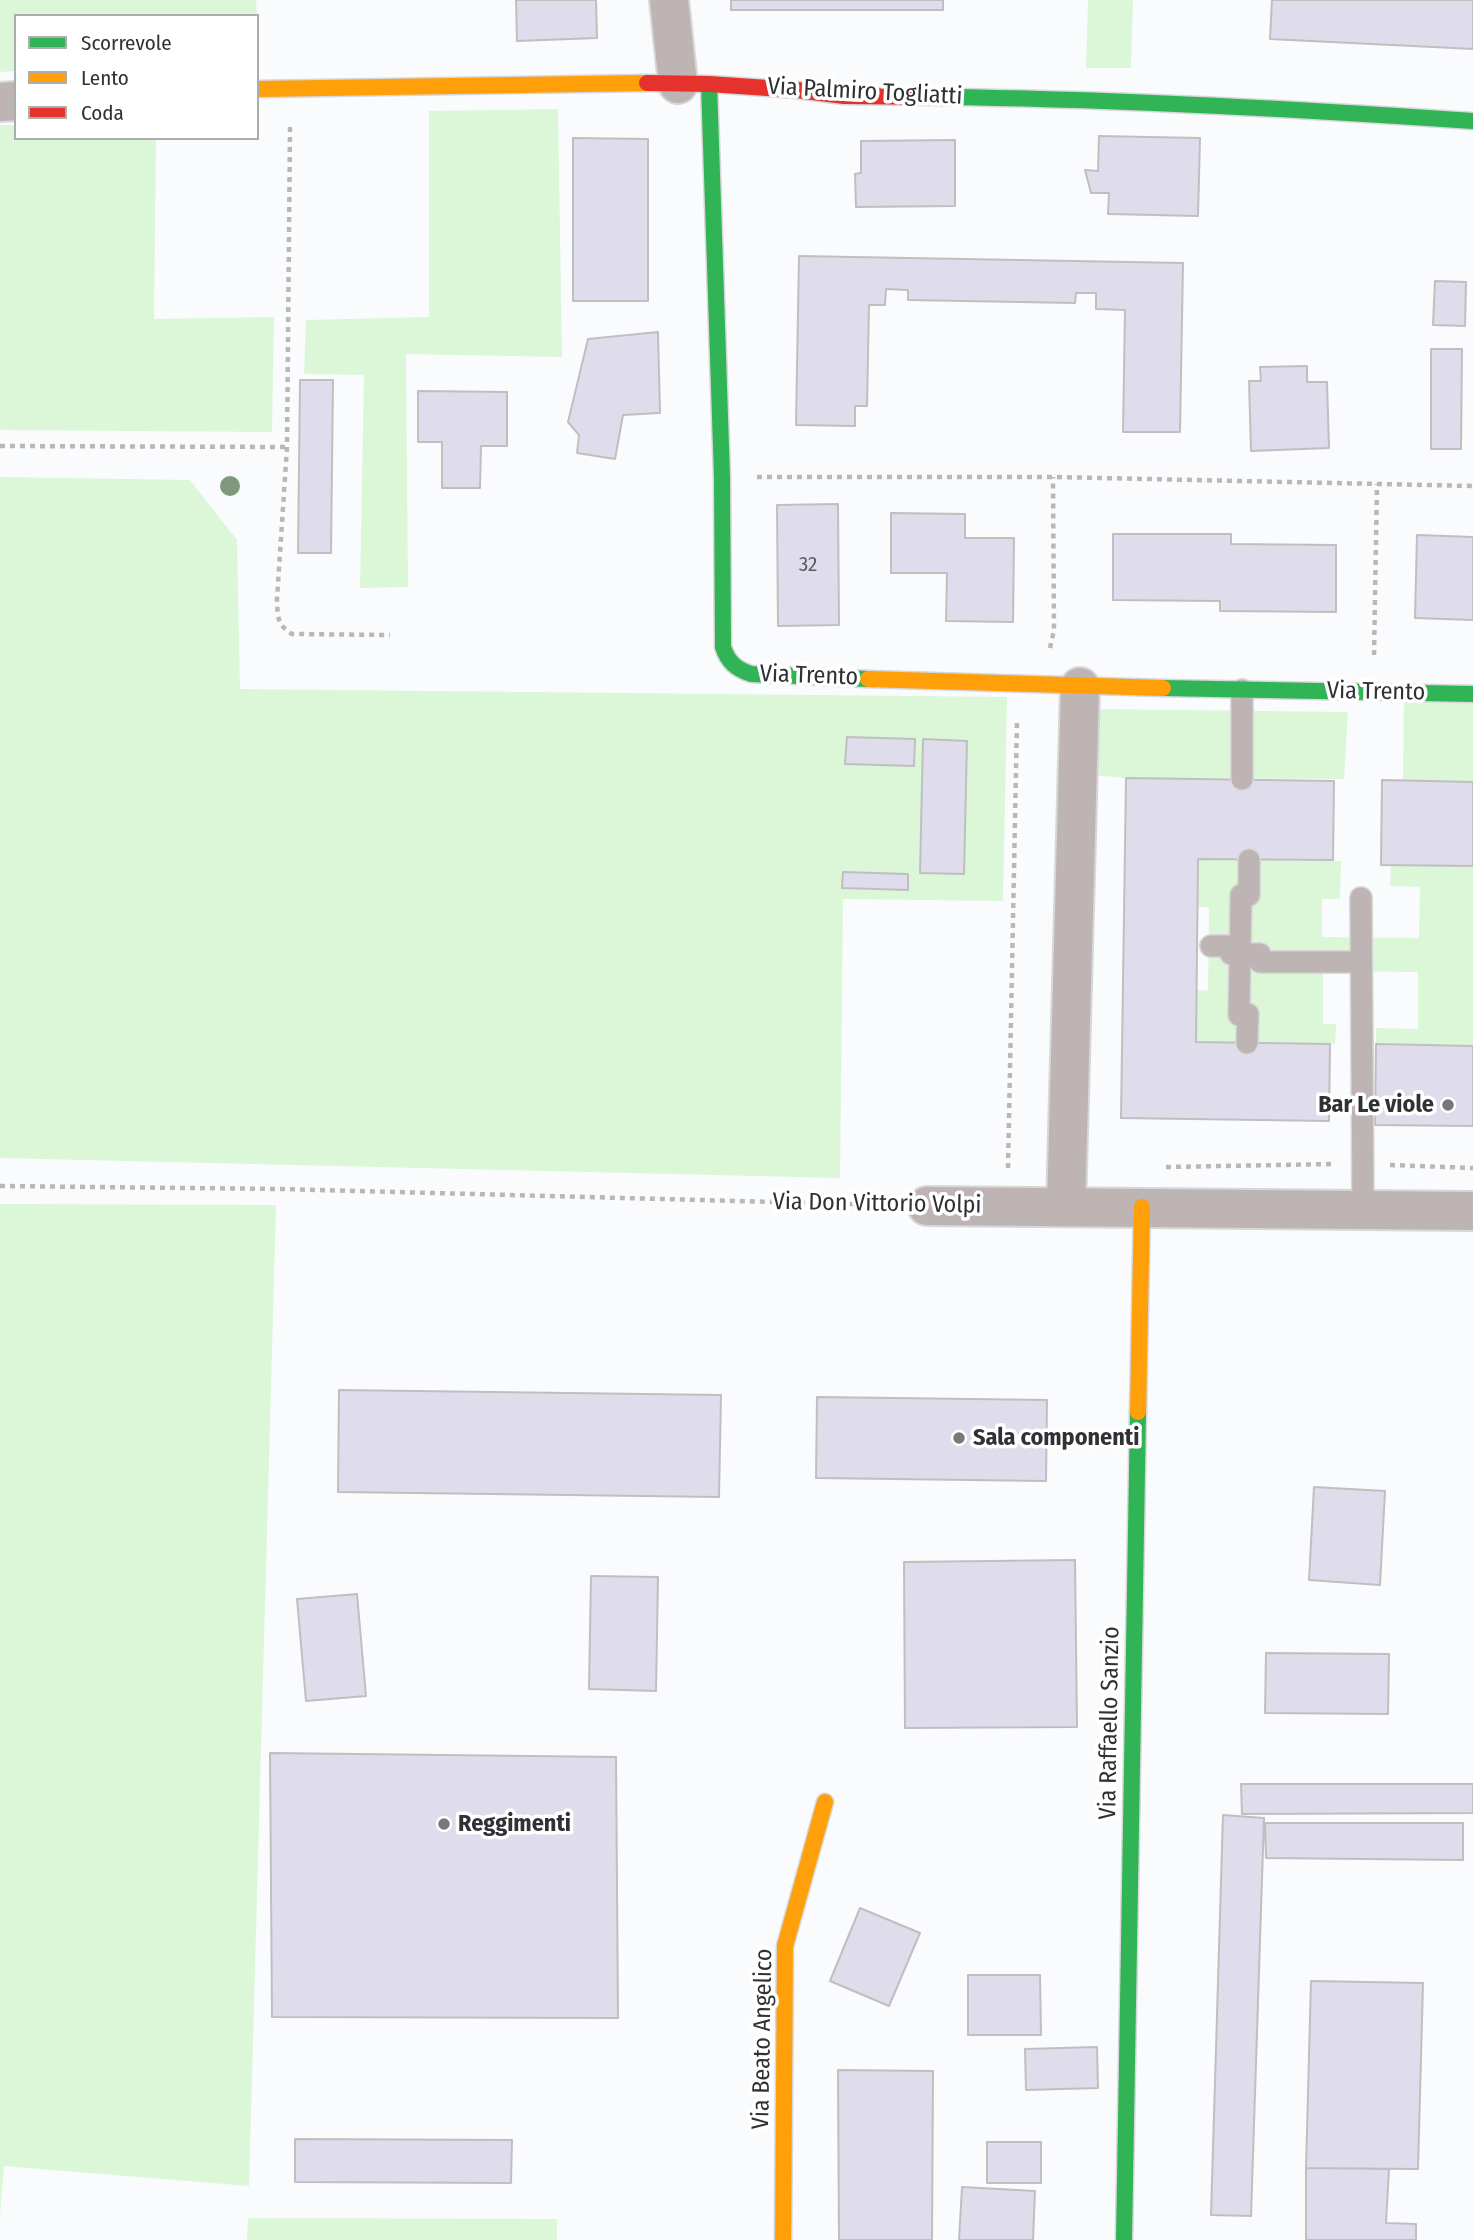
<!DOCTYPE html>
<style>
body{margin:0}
#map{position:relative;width:1473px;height:2240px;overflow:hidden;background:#fafbfd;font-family:"Fira Sans Condensed",sans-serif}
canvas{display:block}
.legend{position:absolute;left:14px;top:14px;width:245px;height:126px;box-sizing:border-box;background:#fff;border:2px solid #acadae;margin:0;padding:9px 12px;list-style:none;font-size:21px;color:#2f3134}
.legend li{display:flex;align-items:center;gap:14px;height:35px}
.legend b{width:35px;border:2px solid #acadae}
</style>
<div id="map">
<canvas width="1473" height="2240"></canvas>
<ul class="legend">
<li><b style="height:9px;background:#30b455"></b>Scorrevole</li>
<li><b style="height:9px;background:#ff9f0a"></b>Lento</li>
<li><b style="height:9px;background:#e5322d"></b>Coda</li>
</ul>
</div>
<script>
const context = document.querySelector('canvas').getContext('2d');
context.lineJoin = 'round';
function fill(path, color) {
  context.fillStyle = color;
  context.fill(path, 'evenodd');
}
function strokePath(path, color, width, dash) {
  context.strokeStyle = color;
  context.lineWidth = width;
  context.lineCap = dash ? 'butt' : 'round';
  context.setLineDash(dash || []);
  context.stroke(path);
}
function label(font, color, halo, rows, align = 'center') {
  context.font = font + ' "Fira Sans Condensed",sans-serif';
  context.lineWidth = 7;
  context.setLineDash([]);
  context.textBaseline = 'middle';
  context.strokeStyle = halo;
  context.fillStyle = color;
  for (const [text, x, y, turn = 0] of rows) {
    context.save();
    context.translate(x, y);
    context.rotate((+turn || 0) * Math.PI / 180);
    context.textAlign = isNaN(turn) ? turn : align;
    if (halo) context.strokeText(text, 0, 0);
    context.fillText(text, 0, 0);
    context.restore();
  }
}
fill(new Path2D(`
 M 0,0 L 256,0 L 257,16 L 16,16 L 16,71 L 0,72 Z
 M 1088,0 L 1133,0 L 1131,68 L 1086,68 Z
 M 558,109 L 562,357 L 406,354 L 408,587 L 360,588 L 364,375 L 304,374 L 306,320 L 429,317 L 429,111 Z
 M 0,125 L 16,125 L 16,138 L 156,138 L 154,319 L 274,317 L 272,432 L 0,430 Z
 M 0,477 L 190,480 L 237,540 L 240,689 L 1007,697 L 1003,901 L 843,899 L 840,1178 L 0,1158 Z
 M 1404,693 L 1473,694 L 1473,781 L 1403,781 Z
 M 1092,709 L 1348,712 L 1344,779 L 1126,778 L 1091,775 Z
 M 1198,859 L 1341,861 L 1340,899 L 1322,899 L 1322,937 L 1419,938 L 1420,887 L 1390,886 L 1391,865 L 1473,866 L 1473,1046 L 1376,1044 L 1376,1028 L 1418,1029 L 1418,972 L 1323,971 L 1323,1024 L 1336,1024 L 1335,1044 L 1196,1042 L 1197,991 L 1208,990 L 1209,907 L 1198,907 Z
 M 0,1204 L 276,1205 L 249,2186 L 4,2166 L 0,2216 Z
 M 248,2218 L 557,2219 L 557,2240 L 247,2240 Z`), '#dbf7d8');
const building = new Path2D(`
 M 516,0 L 596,0 L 597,38 L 517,41 Z
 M 731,0 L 943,0 L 943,10 L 731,10 Z
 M 1272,0 L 1473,0 L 1473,49 L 1270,39 Z
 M 1099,136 L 1200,138 L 1198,216 L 1108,214 L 1109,193 L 1091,193 L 1085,170 L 1098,171 Z
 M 573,138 L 648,139 L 648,301 L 573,301 Z
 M 955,140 L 955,206 L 856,207 L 855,174 L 861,173 L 861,141 Z
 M 799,256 L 1183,263 L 1180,432 L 1123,432 L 1125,310 L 1096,309 L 1096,293 L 1076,293 L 1075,303 L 908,300 L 908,290 L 886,289 L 885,305 L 869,305 L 867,406 L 855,406 L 855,426 L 796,425 Z
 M 1435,281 L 1466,282 L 1465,326 L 1433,325 Z
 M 658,332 L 660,413 L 623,415 L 615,459 L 577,453 L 579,435 L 568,422 L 588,339 Z
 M 1431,349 L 1462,349 L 1461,449 L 1431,449 Z
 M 1307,366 L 1307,382 L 1327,382 L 1329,448 L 1251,451 L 1249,381 L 1261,381 L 1260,367 Z
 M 300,380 L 333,380 L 331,553 L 298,553 Z
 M 418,391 L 507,392 L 507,446 L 481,446 L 480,488 L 442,488 L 442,442 L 418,442 Z
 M 838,504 L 839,625 L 778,626 L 777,505 Z
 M 891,513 L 965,514 L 965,538 L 1014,538 L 1013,622 L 946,621 L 947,573 L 891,573 Z
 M 1113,534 L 1231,534 L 1231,544 L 1336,545 L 1336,612 L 1220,611 L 1220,601 L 1113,600 Z
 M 1417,535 L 1473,537 L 1473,620 L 1415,618 Z
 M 847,737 L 915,739 L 914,766 L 845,764 Z
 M 923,739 L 967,741 L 964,874 L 920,873 Z
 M 1126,778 L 1334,781 L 1333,860 L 1198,859 L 1196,1042 L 1330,1044 L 1329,1121 L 1121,1118 Z
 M 1382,780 L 1473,782 L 1473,866 L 1381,865 Z
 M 843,872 L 908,874 L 908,890 L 842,888 Z
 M 1376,1044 L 1473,1046 L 1473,1126 L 1375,1125 Z
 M 339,1390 L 721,1395 L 719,1497 L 338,1492 Z
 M 817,1397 L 1047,1400 L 1046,1481 L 816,1478 Z
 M 1314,1487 L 1385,1491 L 1380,1585 L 1309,1580 Z
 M 1075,1560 L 1077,1727 L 905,1728 L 904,1562 Z
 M 591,1576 L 658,1577 L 656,1691 L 589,1689 Z
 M 357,1594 L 366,1696 L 306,1701 L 297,1599 Z
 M 1266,1653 L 1389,1654 L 1388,1714 L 1265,1713 Z
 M 270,1753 L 616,1757 L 618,2018 L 272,2017 Z
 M 1241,1784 L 1473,1784 L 1473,1813 L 1242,1814 Z
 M 1223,1815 L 1264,1818 L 1251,2216 L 1211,2215 Z
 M 1265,1823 L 1463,1823 L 1463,1860 L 1266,1858 Z
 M 860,1908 L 920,1933 L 889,2006 L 830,1981 Z
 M 968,1975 L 1040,1975 L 1041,2035 L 968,2035 Z
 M 1311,1981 L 1423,1983 L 1418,2169 L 1306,2168 Z
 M 1097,2047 L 1098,2088 L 1026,2090 L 1025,2049 Z
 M 838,2070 L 933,2071 L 932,2240 L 839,2240 Z
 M 295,2139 L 512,2140 L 511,2183 L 295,2182 Z
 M 987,2142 L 1041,2142 L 1041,2183 L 987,2183 Z
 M 1306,2168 L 1389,2169 L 1386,2223 L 1416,2224 L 1416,2240 L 1306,2240 Z
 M 962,2187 L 1035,2191 L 1033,2240 L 959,2240 Z`);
fill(building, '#dfddeb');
strokePath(building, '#bfbfc1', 2);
const lane = new Path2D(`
 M 1242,690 L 1242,779
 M 1361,898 L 1363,1210
 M 1211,946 L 1231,946 L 1231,954 L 1260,954 L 1260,962 L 1361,962
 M 1247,1043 L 1248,1014 L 1239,1015 L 1241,895 L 1249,895 L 1249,860`);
const street = new Path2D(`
 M 669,0 L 678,84
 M 0,102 L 16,101
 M 927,1206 L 1473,1211
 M 1066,1207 L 1080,687`);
const fast = new Path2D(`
 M 709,84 L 722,477 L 723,647 C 728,662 736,669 751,674 L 868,679
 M 942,97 C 1119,99 1296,109 1473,121
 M 1163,688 L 1473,694
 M 1124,2240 L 1138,1412`);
const slow = new Path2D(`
 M 257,89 L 647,83
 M 868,679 L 1163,688
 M 1138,1412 L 1142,1207
 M 783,2240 L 785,1946 L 825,1802`);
const jam = new Path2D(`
 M 647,83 L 709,84 L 797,90 L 844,96 L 942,97`);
strokePath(lane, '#d6d7d8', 24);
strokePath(street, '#d6d7d8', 42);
strokePath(fast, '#d6d7d8', 19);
strokePath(slow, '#d6d7d8', 19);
strokePath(jam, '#d6d7d8', 19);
strokePath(new Path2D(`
 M 290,127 L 287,447 L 277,599 C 278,616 276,624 292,634 L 390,635
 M 0,446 L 287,447
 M 757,477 L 1053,477 L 1473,486
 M 1050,648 L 1054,630 L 1053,477
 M 1374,655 L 1377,484
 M 1390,1165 L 1473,1168
 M 1166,1167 L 1336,1164
 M 1008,1168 L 1017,721
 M 0,1186 L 281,1189 L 891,1205`), '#bcb7b7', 4.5, [5, 5]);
strokePath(lane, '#beb4b3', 21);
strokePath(street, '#beb4b3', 38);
strokePath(fast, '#30b455', 16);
strokePath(slow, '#ff9f0a', 16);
strokePath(jam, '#e5322d', 16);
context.fillStyle = '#7f9a7b';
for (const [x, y] of [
 [230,486]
]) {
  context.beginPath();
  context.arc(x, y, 10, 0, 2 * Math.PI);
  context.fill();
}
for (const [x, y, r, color] of [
 [1448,1105,7,"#76787a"],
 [959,1438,7,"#76787a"],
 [444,1824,7,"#76787a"]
]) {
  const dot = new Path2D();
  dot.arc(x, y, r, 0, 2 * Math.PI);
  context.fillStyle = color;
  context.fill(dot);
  strokePath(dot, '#fff', 2.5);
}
label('21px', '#5b5c62', null, [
 ["32",808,565]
]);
label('24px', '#2f3134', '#fff', [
 ["Via Palmiro Togliatti",865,92,3],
 ["Via Trento",809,676,2],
 ["Via Trento",1376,692,1],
 ["Via Don Vittorio Volpi",877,1204,1],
 ["Via Raffaello Sanzio",1110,1723,-89],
 ["Via Beato Angelico",763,2039,-89]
]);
label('bold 24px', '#2f3134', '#fff', [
 ["Bar Le viole",1434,1105,"right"],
 ["Sala componenti",973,1438],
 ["Reggimenti",458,1824]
], 'left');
</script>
